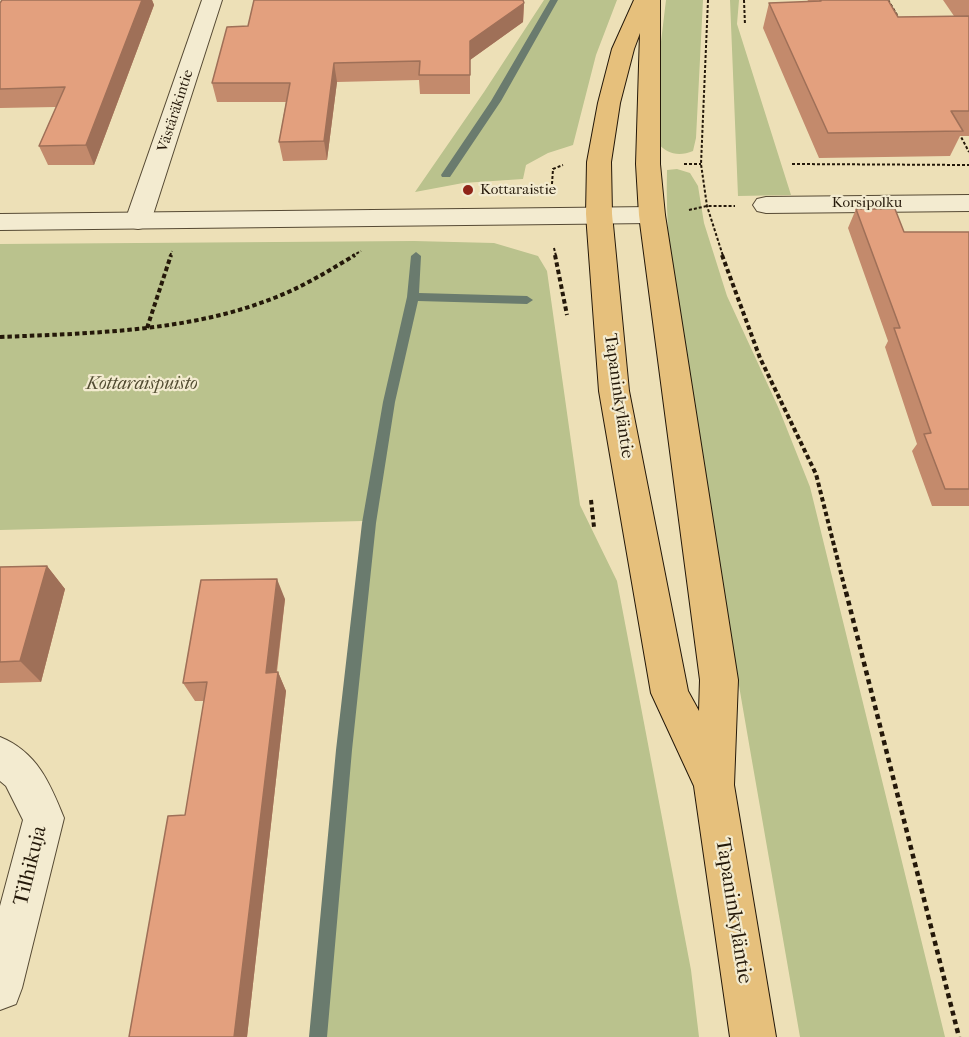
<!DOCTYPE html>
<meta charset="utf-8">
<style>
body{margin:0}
canvas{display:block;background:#ede0b7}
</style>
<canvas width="969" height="1037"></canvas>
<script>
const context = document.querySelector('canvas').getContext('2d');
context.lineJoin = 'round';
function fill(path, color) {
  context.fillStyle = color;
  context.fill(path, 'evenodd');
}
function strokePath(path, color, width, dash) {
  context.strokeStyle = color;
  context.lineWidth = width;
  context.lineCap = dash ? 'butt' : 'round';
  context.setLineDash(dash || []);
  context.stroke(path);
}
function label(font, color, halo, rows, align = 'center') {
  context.font = font + ' "IM FELL French Canon",serif';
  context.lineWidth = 4.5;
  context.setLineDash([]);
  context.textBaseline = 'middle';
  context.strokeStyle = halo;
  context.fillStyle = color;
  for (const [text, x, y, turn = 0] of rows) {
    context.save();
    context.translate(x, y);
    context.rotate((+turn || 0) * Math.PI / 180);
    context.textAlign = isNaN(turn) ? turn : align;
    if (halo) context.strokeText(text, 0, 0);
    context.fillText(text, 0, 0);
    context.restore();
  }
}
fill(new Path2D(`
 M 544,0 L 617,0 L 596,55 L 573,145 L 548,153 L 526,165 L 523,179 L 463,183 L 415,192 L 484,92 Z
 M 666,0 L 703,0 L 696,138 L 693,151 C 679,157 666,154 657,142 L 660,50 Z
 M 730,0 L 739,0 L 737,24 L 791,195 L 738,196 Z
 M 677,169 L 690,173 L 698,186 L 704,223 L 727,296 L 779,409 L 810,487 L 945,1037 L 800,1037 C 768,850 734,663 704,475 C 688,375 664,272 667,170 Z
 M 414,241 L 494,243 L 538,256 L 547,271 L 580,505 L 617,581 L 691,970 L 699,1037 L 315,1037 L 363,521 L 0,530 L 0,244 Z`), '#bac28d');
fill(new Path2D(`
 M 550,0 L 558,0 L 501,101 L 450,177 L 442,177 L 441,175 L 491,101 Z
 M 416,252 L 421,256 L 419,293 L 527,296 L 533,300 L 527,304 L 418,301 L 395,402 L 376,523 L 352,750 L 327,1037 L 309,1037 L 336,750 L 362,523 L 383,402 L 407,297 L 411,256 Z`), '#6a7b6e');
const minor = new Path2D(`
 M 202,0 L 222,0 L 151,221 L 147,227 L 138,229 L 129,227 L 125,221 Z
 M 969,195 L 969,211 L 766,213 L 757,211 L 753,205 L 757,199 L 766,197 Z
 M 0,737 C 37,752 50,783 64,818 L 22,988 L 16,1004 L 0,1010 L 0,906 L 23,820 L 6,786 L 0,781 Z`);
const tertiary = new Path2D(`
 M 652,207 L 661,209 L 665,215 L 661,221 L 652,223 L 0,230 L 0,214 Z`);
const primary = new Path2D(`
 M 634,0 L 660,0 L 660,164 L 665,215 L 738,680 L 734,785 L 776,1037 L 730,1037 L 694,786 L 651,693 L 599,391 L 586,214 L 587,162 L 598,103 L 612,49 ZM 640,33 L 636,164 L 639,215 L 700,680 L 699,711 L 688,691 L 629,391 L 612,214 L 611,162 L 620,103 L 634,49 Z`);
strokePath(minor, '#564a34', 2);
strokePath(tertiary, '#564a34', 2);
strokePath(primary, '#241809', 2);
strokePath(new Path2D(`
 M 708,0 L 701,164 L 707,206 L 723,256
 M 744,0 L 745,25
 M 888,0 L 897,15
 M 959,133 L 969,152
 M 684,164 L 701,164
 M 792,164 L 969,165
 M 552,184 L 553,169 L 563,165
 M 689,210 L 707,206 L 735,206
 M 554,248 L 556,256
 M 170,256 L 172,251
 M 352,256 L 361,251`), '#241809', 2, [3, 2]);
strokePath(new Path2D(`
 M 555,255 L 567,315
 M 722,255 L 760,358 L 816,474 L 846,593
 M 147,328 L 171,255
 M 0,337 C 93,333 192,332 279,296 C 306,285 330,270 355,255
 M 591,500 L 594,527`), '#241809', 4, [4.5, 3]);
strokePath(new Path2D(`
 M 846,592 L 959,1037`), '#241809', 4.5, [5, 4]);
fill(minor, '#f3ebd0');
fill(tertiary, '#f3ebd0');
fill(primary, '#e6c07c');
fill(new Path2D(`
 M 2,0 L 152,0 L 154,5 L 94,165 L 48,165 L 39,146 L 56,107 L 0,108 L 0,3 Z
 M 808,0 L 888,0 L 898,17 L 954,16 L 943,0 L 969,0 L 969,136 L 960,136 L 950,156 L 819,158 L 763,28 L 769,3 L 807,2 Z
 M 524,3 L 523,22 L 470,60 L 470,94 L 420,94 L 419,80 L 337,82 L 327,160 L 283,161 L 279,142 L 286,102 L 217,102 L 212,83 Z
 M 856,209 L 904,232 L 969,232 L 969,506 L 932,506 L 912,451 L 917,444 L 885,347 L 888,341 L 848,228 Z
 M 47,566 L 65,589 L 41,682 L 0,683 L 0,567 Z
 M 285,599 L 277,672 L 278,672 L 286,691 L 247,1037 L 129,1037 L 185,815 L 204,701 L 195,701 L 183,683 Z`), '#c38a6c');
fill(new Path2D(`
 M 142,0 L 152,0 L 154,5 L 94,165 L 86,145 Z
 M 524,3 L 523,22 L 470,60 L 470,94 L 470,41 Z
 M 334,63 L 337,82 L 327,160 L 324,141 Z
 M 47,566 L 65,589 L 41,682 L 20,661 Z
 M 277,579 L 285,599 L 274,691 L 266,673 Z
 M 278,672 L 286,691 L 247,1037 L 234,1037 Z`), '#9f7058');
const building = new Path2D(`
 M 2,0 L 142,0 L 86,145 L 39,146 L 65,87 L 0,89 L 0,3 Z
 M 254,0 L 523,0 L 524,3 L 470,41 L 470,75 L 419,75 L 420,61 L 334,63 L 324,141 L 279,142 L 290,83 L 212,83 L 227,27 L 248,26 Z
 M 820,0 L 888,0 L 898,17 L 969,16 L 969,111 L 951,111 L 963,131 L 828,133 L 769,3 L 821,1 Z
 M 856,209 L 895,209 L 904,232 L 969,232 L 969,489 L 945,489 L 924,434 L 931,433 L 894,328 L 900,328 Z
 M 47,566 L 20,661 L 0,662 L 0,567 Z
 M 277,579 L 266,673 L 278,672 L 234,1037 L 129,1037 L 168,816 L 185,815 L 207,682 L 183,683 L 201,580 Z`);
fill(building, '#e3a07e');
strokePath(building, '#9f7058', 1.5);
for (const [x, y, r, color] of [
 [468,190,6,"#8f2418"]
]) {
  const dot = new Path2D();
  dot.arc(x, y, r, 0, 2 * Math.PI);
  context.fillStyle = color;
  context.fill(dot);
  strokePath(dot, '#f3ebd0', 2);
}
label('15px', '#241809', '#f3ebd0', [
 ["Västäräkintie",176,111,-72],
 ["Korsipolku",867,203]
]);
label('15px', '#241809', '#f3ebd0', [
 ["Kottaraistie",480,190]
], 'left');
label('italic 18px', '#514b31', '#f3ebd0', [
 ["Kottaraispuisto",142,385]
]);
label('18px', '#241809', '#f3ebd0', [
 ["Tapaninkyläntie",618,396,82]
]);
label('21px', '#241809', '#f3ebd0', [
 ["Tilhikuja",31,866,-76],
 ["Tapaninkyläntie",733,911,81]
]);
</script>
